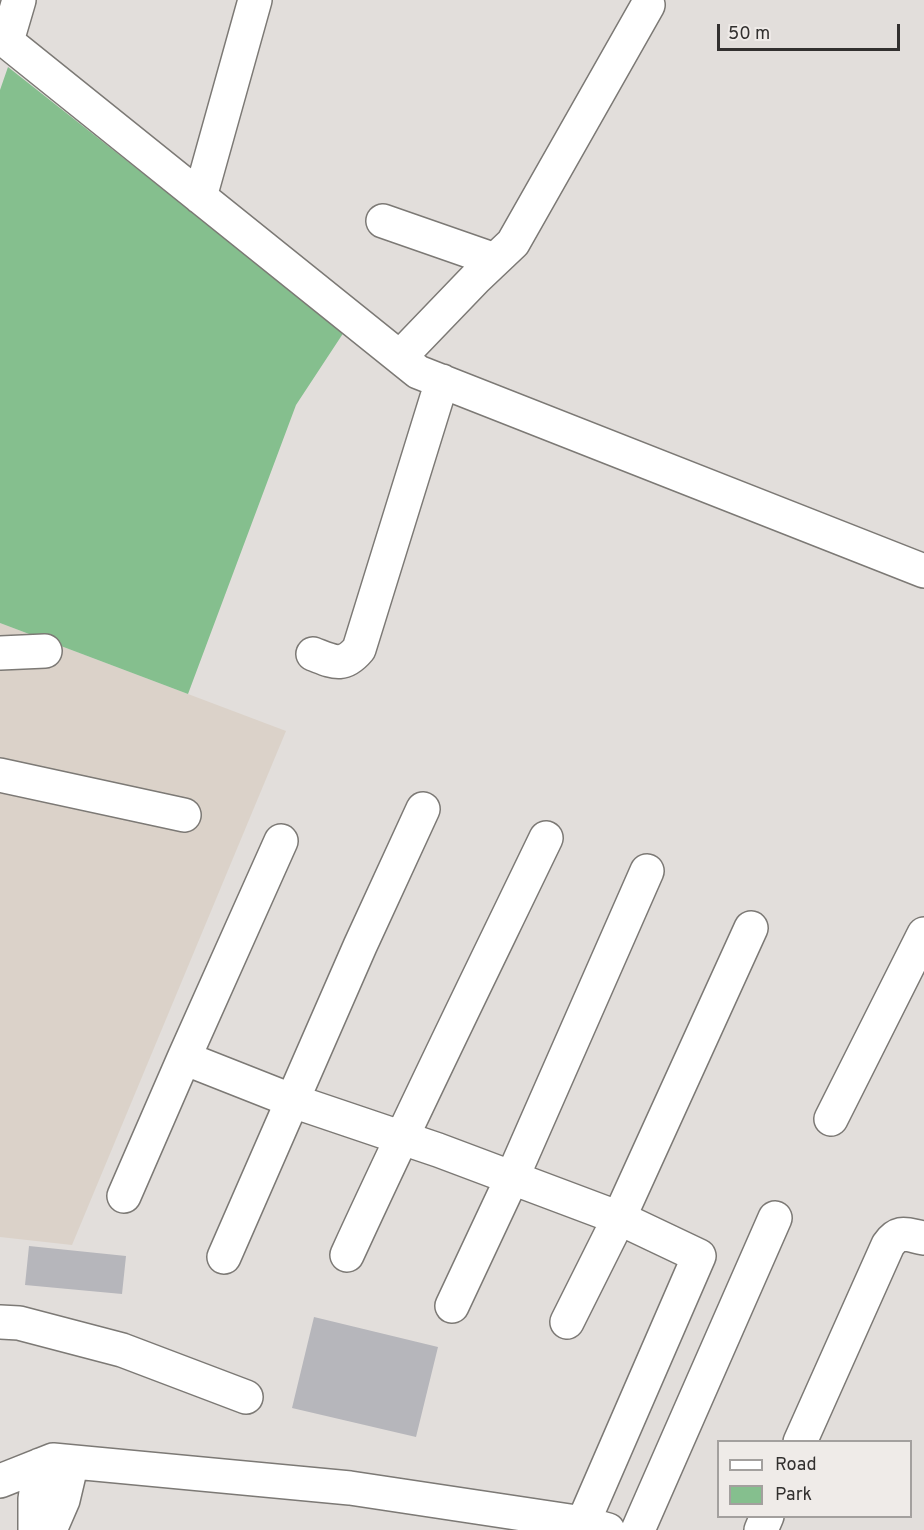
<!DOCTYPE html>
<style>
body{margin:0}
#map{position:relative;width:924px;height:1530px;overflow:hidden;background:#e2dedb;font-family:Overpass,sans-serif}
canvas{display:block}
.legend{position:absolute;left:717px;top:1440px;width:195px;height:78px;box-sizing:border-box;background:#efebe8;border:2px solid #a3a09e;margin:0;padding:8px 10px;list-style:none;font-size:18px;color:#32302f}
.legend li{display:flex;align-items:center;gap:12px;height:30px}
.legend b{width:30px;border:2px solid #a3a09e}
.scale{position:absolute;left:717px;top:24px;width:183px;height:27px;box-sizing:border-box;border:3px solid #32302f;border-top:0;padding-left:8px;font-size:18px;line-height:21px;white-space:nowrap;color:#32302f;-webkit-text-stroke:4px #efebe8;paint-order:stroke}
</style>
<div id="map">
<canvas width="924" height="1530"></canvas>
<ul class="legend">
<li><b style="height:8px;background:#fff"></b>Road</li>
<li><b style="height:16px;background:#85bf8e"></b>Park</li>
</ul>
<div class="scale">50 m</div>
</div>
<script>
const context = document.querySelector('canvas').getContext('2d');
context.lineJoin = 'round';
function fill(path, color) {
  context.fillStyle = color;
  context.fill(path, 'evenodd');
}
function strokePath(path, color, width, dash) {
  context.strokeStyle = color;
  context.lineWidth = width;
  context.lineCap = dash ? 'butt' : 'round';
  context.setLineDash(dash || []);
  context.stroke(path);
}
fill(new Path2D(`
 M 0,623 L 286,731 L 72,1245 L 0,1237 Z`), '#dbd2c9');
fill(new Path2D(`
 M 8,67 L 344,332 L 296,405 L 188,694 L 0,623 L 0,90 Z`), '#85bf8e');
fill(new Path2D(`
 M 29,1246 L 126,1256 L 122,1294 L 25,1285 Z
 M 314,1317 L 438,1347 L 416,1437 L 292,1408 Z`), '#b6b6bb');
const minor = new Path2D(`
 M 0,36 L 418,372 L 924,571
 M 7,41 L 19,0
 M 200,197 L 255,0
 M 383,221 L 495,260
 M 400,357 L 475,279 L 513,243 L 648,5
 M 0,653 L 45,651
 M 313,654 C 334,662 343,668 359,649 L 442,381
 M 0,775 L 184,815
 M 184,1058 L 293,1101 L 438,1150 L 619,1218 L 699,1256 L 583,1523
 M 831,1119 L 924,934
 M 124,1196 L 184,1058 L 281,841
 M 347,1255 C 411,1115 479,977 546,838
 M 224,1257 L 360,946 L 423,809
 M 452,1306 L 512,1178 L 647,871
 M 0,1322 L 19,1323 L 122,1350 L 246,1397
 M 567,1322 L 619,1218 L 751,928
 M 800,1442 L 888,1245 C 899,1229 907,1235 924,1238
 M 0,1481 L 53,1460 L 350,1488 L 583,1523 L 608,1530
 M 35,1530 L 35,1499 L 40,1465
 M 50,1530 L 63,1500 L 72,1462
 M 638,1530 L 775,1218
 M 761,1530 L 767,1516`);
strokePath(minor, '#7c7975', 36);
strokePath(minor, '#fff', 33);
</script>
